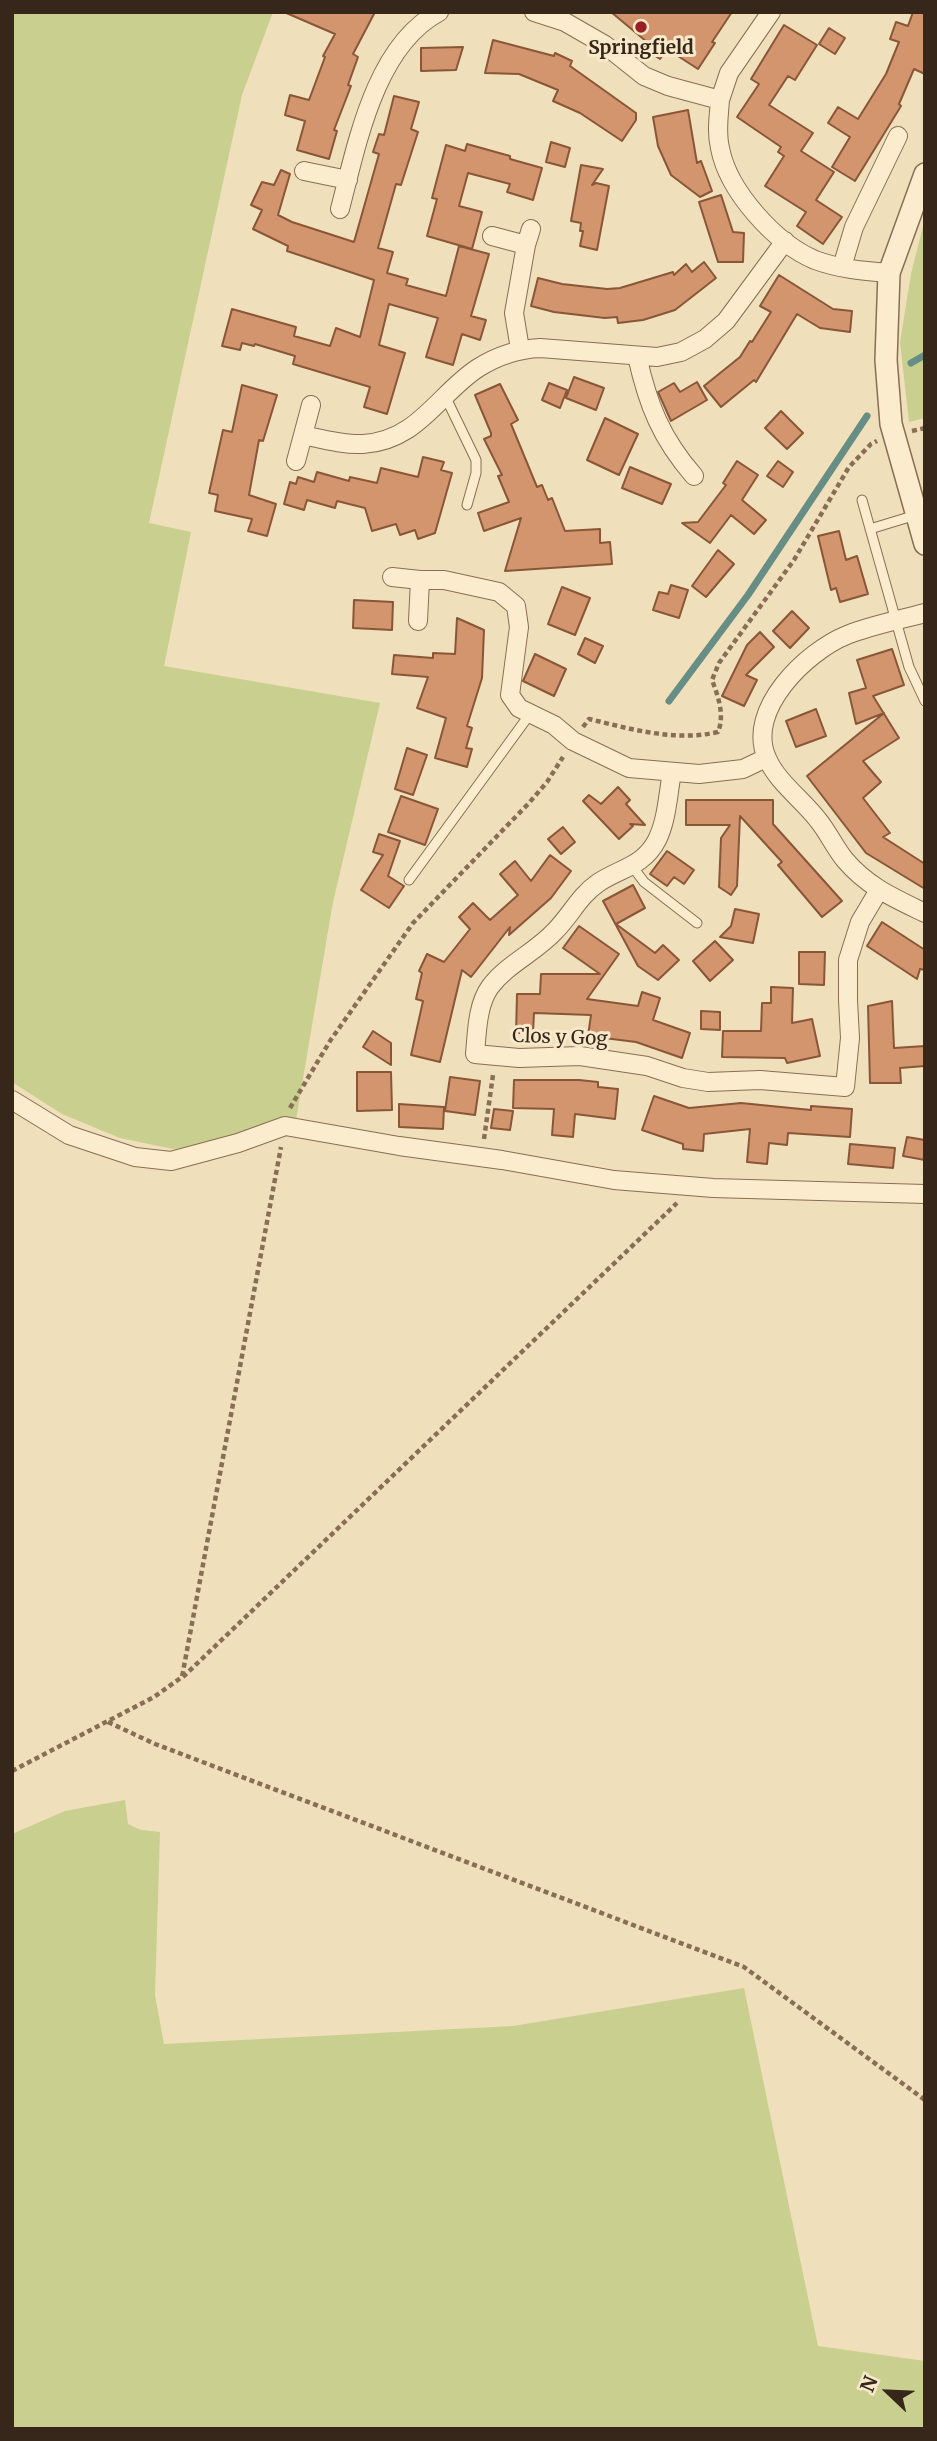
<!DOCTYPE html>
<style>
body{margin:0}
#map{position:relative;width:937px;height:2441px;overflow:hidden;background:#f0dfbb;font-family:Merriweather,serif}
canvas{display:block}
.frame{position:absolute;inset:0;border:14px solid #36271a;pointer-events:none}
.north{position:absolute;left:853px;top:2357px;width:70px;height:70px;-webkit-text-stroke:5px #f8e9cb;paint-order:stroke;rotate:293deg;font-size:19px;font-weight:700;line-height:28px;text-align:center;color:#36271a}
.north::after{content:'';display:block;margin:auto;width:24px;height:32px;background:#36271a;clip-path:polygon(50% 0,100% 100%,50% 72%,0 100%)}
</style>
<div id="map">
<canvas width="937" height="2441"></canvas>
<div class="frame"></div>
<div class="north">N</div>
</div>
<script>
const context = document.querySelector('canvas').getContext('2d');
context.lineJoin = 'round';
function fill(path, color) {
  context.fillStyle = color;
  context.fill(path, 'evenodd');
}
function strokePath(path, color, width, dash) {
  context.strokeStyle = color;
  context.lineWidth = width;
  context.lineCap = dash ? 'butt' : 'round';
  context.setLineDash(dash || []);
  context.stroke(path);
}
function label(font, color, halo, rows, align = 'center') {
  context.font = font + ' Merriweather,serif';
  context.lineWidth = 6;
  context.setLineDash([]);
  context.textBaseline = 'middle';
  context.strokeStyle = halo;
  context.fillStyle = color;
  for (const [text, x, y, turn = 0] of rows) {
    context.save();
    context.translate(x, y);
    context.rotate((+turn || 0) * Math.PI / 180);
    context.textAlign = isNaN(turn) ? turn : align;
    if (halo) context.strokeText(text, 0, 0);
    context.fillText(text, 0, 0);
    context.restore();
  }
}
fill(new Path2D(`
 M 12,12 L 273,12 L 242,95 L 149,523 L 191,532 L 164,666 L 380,703 L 333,902 L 296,1120 L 225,1146 L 173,1149 L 120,1138 L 62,1114 L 12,1082 Z
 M 925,218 L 925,418 L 909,422 L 900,342 L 911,274 Z
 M 125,1800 L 128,1824 L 141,1830 L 160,1832 L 155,1995 L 164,2044 L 513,2026 L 744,1988 L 818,2346 L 925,2361 L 925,2429 L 12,2429 L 12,1834 L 65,1811 Z`), '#c9cf8e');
strokePath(new Path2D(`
 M 911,363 L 925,355
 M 669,701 L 748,595 L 867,416`), '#678e84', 7);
const building = new Path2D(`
 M 284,12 L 375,12 L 353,54 L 358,57 L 348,85 L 351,86 L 334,130 L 337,131 L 329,159 L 297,150 L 305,121 L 285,115 L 290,95 L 309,100 L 325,57 L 323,56 L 335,34 Z
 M 611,12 L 732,12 L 712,42 L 715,43 L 698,69 L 667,49 L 660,59 L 643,48 L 647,42 Z
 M 913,12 L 925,12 L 925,74 L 914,69 L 899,104 L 901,106 L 855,181 L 832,167 L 850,137 L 828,123 L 838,107 L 858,119 L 886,74 L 899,42 L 890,39 L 896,22 L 908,26 Z
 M 784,25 L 817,45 L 795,80 L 788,76 L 769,105 L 813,133 L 801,151 L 834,172 L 816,200 L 842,217 L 823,244 L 797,226 L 806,212 L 765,186 L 784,156 L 778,152 L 781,147 L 737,117 L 759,84 L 751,79 Z
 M 829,28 L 845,38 L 835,54 L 819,44 Z
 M 493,40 L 554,56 L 555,53 L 572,61 L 570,66 L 636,113 L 636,120 L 622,141 L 580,113 L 553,101 L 558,90 L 519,74 L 485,73 Z
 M 463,47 L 456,70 L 421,71 L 421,48 Z
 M 394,96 L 419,102 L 411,129 L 418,132 L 401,185 L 396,184 L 378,248 L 393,252 L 387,273 L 408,279 L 406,285 L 446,296 L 459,246 L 489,254 L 471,316 L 486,320 L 480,340 L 462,334 L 453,365 L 426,357 L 438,318 L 389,304 L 379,345 L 405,353 L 387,414 L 364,407 L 370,387 L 293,364 L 295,356 L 255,344 L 254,346 L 242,343 L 240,350 L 222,346 L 232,309 L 296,327 L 294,336 L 330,346 L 336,328 L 360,337 L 374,280 L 287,251 L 288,246 L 253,229 L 262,210 L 251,205 L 262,182 L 274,185 L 281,170 L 290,174 L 278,215 L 292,222 L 354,242 L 379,154 L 373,152 L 379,134 L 384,135 Z
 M 688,110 L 697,163 L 701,161 L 712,191 L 700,197 L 671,175 L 658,146 L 653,117 Z
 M 551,142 L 570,148 L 565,167 L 546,162 Z
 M 467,144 L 510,156 L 510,159 L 542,168 L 533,200 L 507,192 L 510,184 L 468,173 L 459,206 L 482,212 L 472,249 L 427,236 L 437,199 L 432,198 L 446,145 L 465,151 Z
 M 581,165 L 603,169 L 592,185 L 596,183 L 609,186 L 597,250 L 580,246 L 583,231 L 580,231 L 581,223 L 571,221 Z
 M 721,195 L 733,232 L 744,233 L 743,262 L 718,262 L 699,202 Z
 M 704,262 L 716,278 L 675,310 L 643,320 L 618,323 L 617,317 L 605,318 L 554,312 L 531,306 L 538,278 L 562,284 L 607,289 L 620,288 L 673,272 L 674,275 L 686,264 L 692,272 Z
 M 779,275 L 833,309 L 852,311 L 850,332 L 820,328 L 797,314 L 756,382 L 754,380 L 721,407 L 704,386 L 740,357 L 750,341 L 752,342 L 771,312 L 760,306 Z
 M 574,377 L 604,388 L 596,410 L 566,398 Z
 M 697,382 L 707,400 L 671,421 L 658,392 L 674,383 L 680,392 Z
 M 549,383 L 567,390 L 560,408 L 542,400 Z
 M 500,384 L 518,420 L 511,424 L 537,487 L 542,485 L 548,500 L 552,498 L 565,531 L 600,529 L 600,543 L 610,542 L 612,564 L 505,571 L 521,518 L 484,531 L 478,513 L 509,502 L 498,476 L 502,475 L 484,439 L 491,436 L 491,433 L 475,395 Z
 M 242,385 L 277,395 L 263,441 L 259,440 L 249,495 L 276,504 L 267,536 L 248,531 L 252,519 L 215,511 L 218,495 L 209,493 L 223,430 L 232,432 Z
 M 781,411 L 803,433 L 787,449 L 765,428 Z
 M 605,418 L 638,434 L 619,475 L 587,460 Z
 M 423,457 L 444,462 L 441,470 L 452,473 L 435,533 L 418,539 L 415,530 L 400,535 L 396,524 L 372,531 L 365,508 L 337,501 L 335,508 L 307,500 L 304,510 L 284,504 L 290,482 L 296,484 L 298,477 L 314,482 L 317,472 L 349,481 L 350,477 L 377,483 L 381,468 L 418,477 Z
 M 737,461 L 758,475 L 742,500 L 766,520 L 754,534 L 731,515 L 710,543 L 682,523 L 698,522 L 726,485 L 723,483 Z
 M 778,461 L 793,472 L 783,487 L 767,476 Z
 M 630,467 L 671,484 L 662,504 L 622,488 Z
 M 839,531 L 846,560 L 857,556 L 868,594 L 840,602 L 836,588 L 831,590 L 818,536 Z
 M 718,550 L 734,564 L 706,597 L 692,586 Z
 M 671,585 L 688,590 L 679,618 L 653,610 L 659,592 L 668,594 Z
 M 562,587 L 590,598 L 575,635 L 548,624 Z
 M 354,600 L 393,602 L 392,630 L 353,628 Z
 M 792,611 L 809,628 L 790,648 L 773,631 Z
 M 457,618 L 484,630 L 482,678 L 467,726 L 472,728 L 466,748 L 472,749 L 467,767 L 435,758 L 446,718 L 417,708 L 428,677 L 392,674 L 394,655 L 433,658 L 433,653 L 455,654 Z
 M 760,632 L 774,647 L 746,675 L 757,680 L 744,706 L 722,696 L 747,645 Z
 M 585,638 L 603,646 L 595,663 L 578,654 Z
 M 892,649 L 904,685 L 873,696 L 899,738 L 863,761 L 881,782 L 863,798 L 890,833 L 883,837 L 925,864 L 925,889 L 866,853 L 807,776 L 884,713 L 856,724 L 849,693 L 866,688 L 857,660 Z
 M 535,654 L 566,669 L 554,696 L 523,681 Z
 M 816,709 L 826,736 L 796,747 L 786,721 Z
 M 407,748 L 427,755 L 413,795 L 395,789 Z
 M 618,787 L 630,800 L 626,804 L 645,825 L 630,824 L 633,826 L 619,839 L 583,801 L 589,795 L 601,804 Z
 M 401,796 L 438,809 L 425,845 L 388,832 Z
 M 686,800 L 773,800 L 773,824 L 842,901 L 822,917 L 778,865 L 782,862 L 740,816 L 737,886 L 731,895 L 719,887 L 721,838 L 730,825 L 686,825 Z
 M 563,827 L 575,842 L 561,854 L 548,839 Z
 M 379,834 L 400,841 L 388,876 L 404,886 L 389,908 L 361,890 L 383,855 L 373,852 Z
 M 667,851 L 694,870 L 684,884 L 674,877 L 667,886 L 650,874 Z
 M 550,855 L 571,871 L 551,898 L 509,935 L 510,927 L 471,977 L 462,970 L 440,1062 L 411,1055 L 423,1001 L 416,999 L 422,973 L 419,971 L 427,954 L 444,962 L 470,929 L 459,917 L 473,903 L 490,920 L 518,895 L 500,874 L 515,861 L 531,881 Z
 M 633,885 L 645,908 L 616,924 L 655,953 L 663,945 L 679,960 L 658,980 L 638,966 L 603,901 Z
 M 735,909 L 759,914 L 753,943 L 720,937 L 731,926 Z
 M 882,922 L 925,950 L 925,970 L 920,969 L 917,979 L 867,946 Z
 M 579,926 L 619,954 L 587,999 L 638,1006 L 642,992 L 660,998 L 653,1020 L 690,1033 L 682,1058 L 636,1042 L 588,1036 L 591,1015 L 534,1013 L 533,1033 L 516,1033 L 517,994 L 540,994 L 541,974 L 600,974 L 563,948 Z
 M 715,941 L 733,960 L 710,981 L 693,961 Z
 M 799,952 L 825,952 L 824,985 L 799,984 Z
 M 771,987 L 793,988 L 792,1023 L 812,1019 L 820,1056 L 787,1063 L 785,1058 L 722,1057 L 723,1031 L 761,1031 L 762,1003 L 771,1003 Z
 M 892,1001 L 894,1048 L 925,1046 L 925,1066 L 900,1068 L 901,1083 L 870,1083 L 868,1006 Z
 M 701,1011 L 720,1012 L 720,1030 L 701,1029 Z
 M 373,1031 L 391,1043 L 391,1065 L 363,1047 Z
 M 357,1072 L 391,1072 L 392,1110 L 357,1111 Z
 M 450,1077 L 480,1081 L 475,1115 L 445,1111 Z
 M 514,1080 L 579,1080 L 598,1082 L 598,1087 L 618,1089 L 615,1119 L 575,1114 L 573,1137 L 552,1135 L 554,1109 L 513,1108 Z
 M 654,1096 L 689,1108 L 741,1103 L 811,1110 L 811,1106 L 852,1109 L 850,1137 L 788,1133 L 787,1145 L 769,1143 L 767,1164 L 747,1162 L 750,1129 L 704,1134 L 703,1151 L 683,1149 L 683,1144 L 642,1130 Z
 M 399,1104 L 444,1107 L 443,1129 L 399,1127 Z
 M 494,1109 L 513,1111 L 510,1130 L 491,1128 Z
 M 907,1137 L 925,1140 L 925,1160 L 903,1156 Z
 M 850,1144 L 895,1148 L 893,1168 L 848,1164 Z`);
fill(building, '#d2956e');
strokePath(building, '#895638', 2);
const service = new Path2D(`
 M 446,398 L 476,460 L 476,473 L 467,505
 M 862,500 L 909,667 L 925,701
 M 870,529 L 916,515
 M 632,866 L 644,882 L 697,923
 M 409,880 L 530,714`);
const minor = new Path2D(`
 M 534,12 L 565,22 L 605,45 L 644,76 L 668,86 L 720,100 C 719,115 716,132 720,148 C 728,191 775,243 815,260 C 839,269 864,271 889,273
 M 720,100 L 729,73 L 771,12
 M 304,171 L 348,180
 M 340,209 C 357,144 375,46 439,12
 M 492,236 L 526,245
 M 842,267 L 854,227 L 898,136
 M 520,349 L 514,313 L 526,245 L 531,229
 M 637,356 C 648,405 661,438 694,476
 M 303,435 L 311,405
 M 296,461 L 303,435 C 322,439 344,445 363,444 C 418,441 439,393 478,368 C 497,356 518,349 540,348 L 657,357 L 681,352 L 705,339 L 726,321 L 785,241
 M 392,577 L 420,580
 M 925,613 C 899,620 872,625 847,635 C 807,651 745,710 767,758 C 777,782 803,800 818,820 C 828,832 835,848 845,860 C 868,887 894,898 925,913
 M 418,621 L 420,580 L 444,580 L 499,592 L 516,606 L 519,627 L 510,695 L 519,708 L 554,725 L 573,741 L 629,768 L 699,774 L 743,769 L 766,758
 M 672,772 C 668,794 667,820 657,840 C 643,867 620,868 598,883 C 579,896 571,915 555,931 C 536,952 507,964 490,987 C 477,1005 477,1033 475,1054 L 519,1058 L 580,1056 L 647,1066 L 683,1078 L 708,1082 L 760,1080 L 845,1087 L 850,1038 L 848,1000 L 848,960 L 860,922 L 879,890
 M 12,1100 L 69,1135 L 135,1157 L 171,1161 L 238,1143 L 285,1126 L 399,1146 L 502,1160 L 614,1180 L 713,1188 L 925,1194`);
const tertiary = new Path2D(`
 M 925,174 L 889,273 L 886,360 L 891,424 L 925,544`);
strokePath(service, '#886e54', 11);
strokePath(minor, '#886e54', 20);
strokePath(tertiary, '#886e54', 24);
strokePath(new Path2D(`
 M 912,431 L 925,428
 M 583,727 L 589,719 C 631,729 675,742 718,732 C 725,715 718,696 712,680 L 719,663 L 794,560 L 849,467 L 871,444 L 877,441
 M 290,1108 L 330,1041 L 413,923 L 529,803 L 547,782 L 563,757
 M 484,1139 L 493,1075
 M 183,1677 L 677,1203
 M 108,1722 L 155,1744 L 744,1967 L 925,2100
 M 12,1771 L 154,1697 L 182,1677 L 281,1147`), '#886e54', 4.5, [5, 3.5]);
strokePath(service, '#fbecce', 9);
strokePath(minor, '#fbecce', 18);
strokePath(tertiary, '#fbecce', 21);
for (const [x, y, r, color] of [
 [641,27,7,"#9b2024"]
]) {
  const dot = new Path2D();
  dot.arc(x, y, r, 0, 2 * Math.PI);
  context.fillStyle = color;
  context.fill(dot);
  strokePath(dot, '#f8e9cb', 2.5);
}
label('bold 19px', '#36271a', '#f8e9cb', [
 ["Springfield",641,49]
]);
label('19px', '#36271a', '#f8e9cb', [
 ["Clos y Gog",560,1038,2]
]);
</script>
